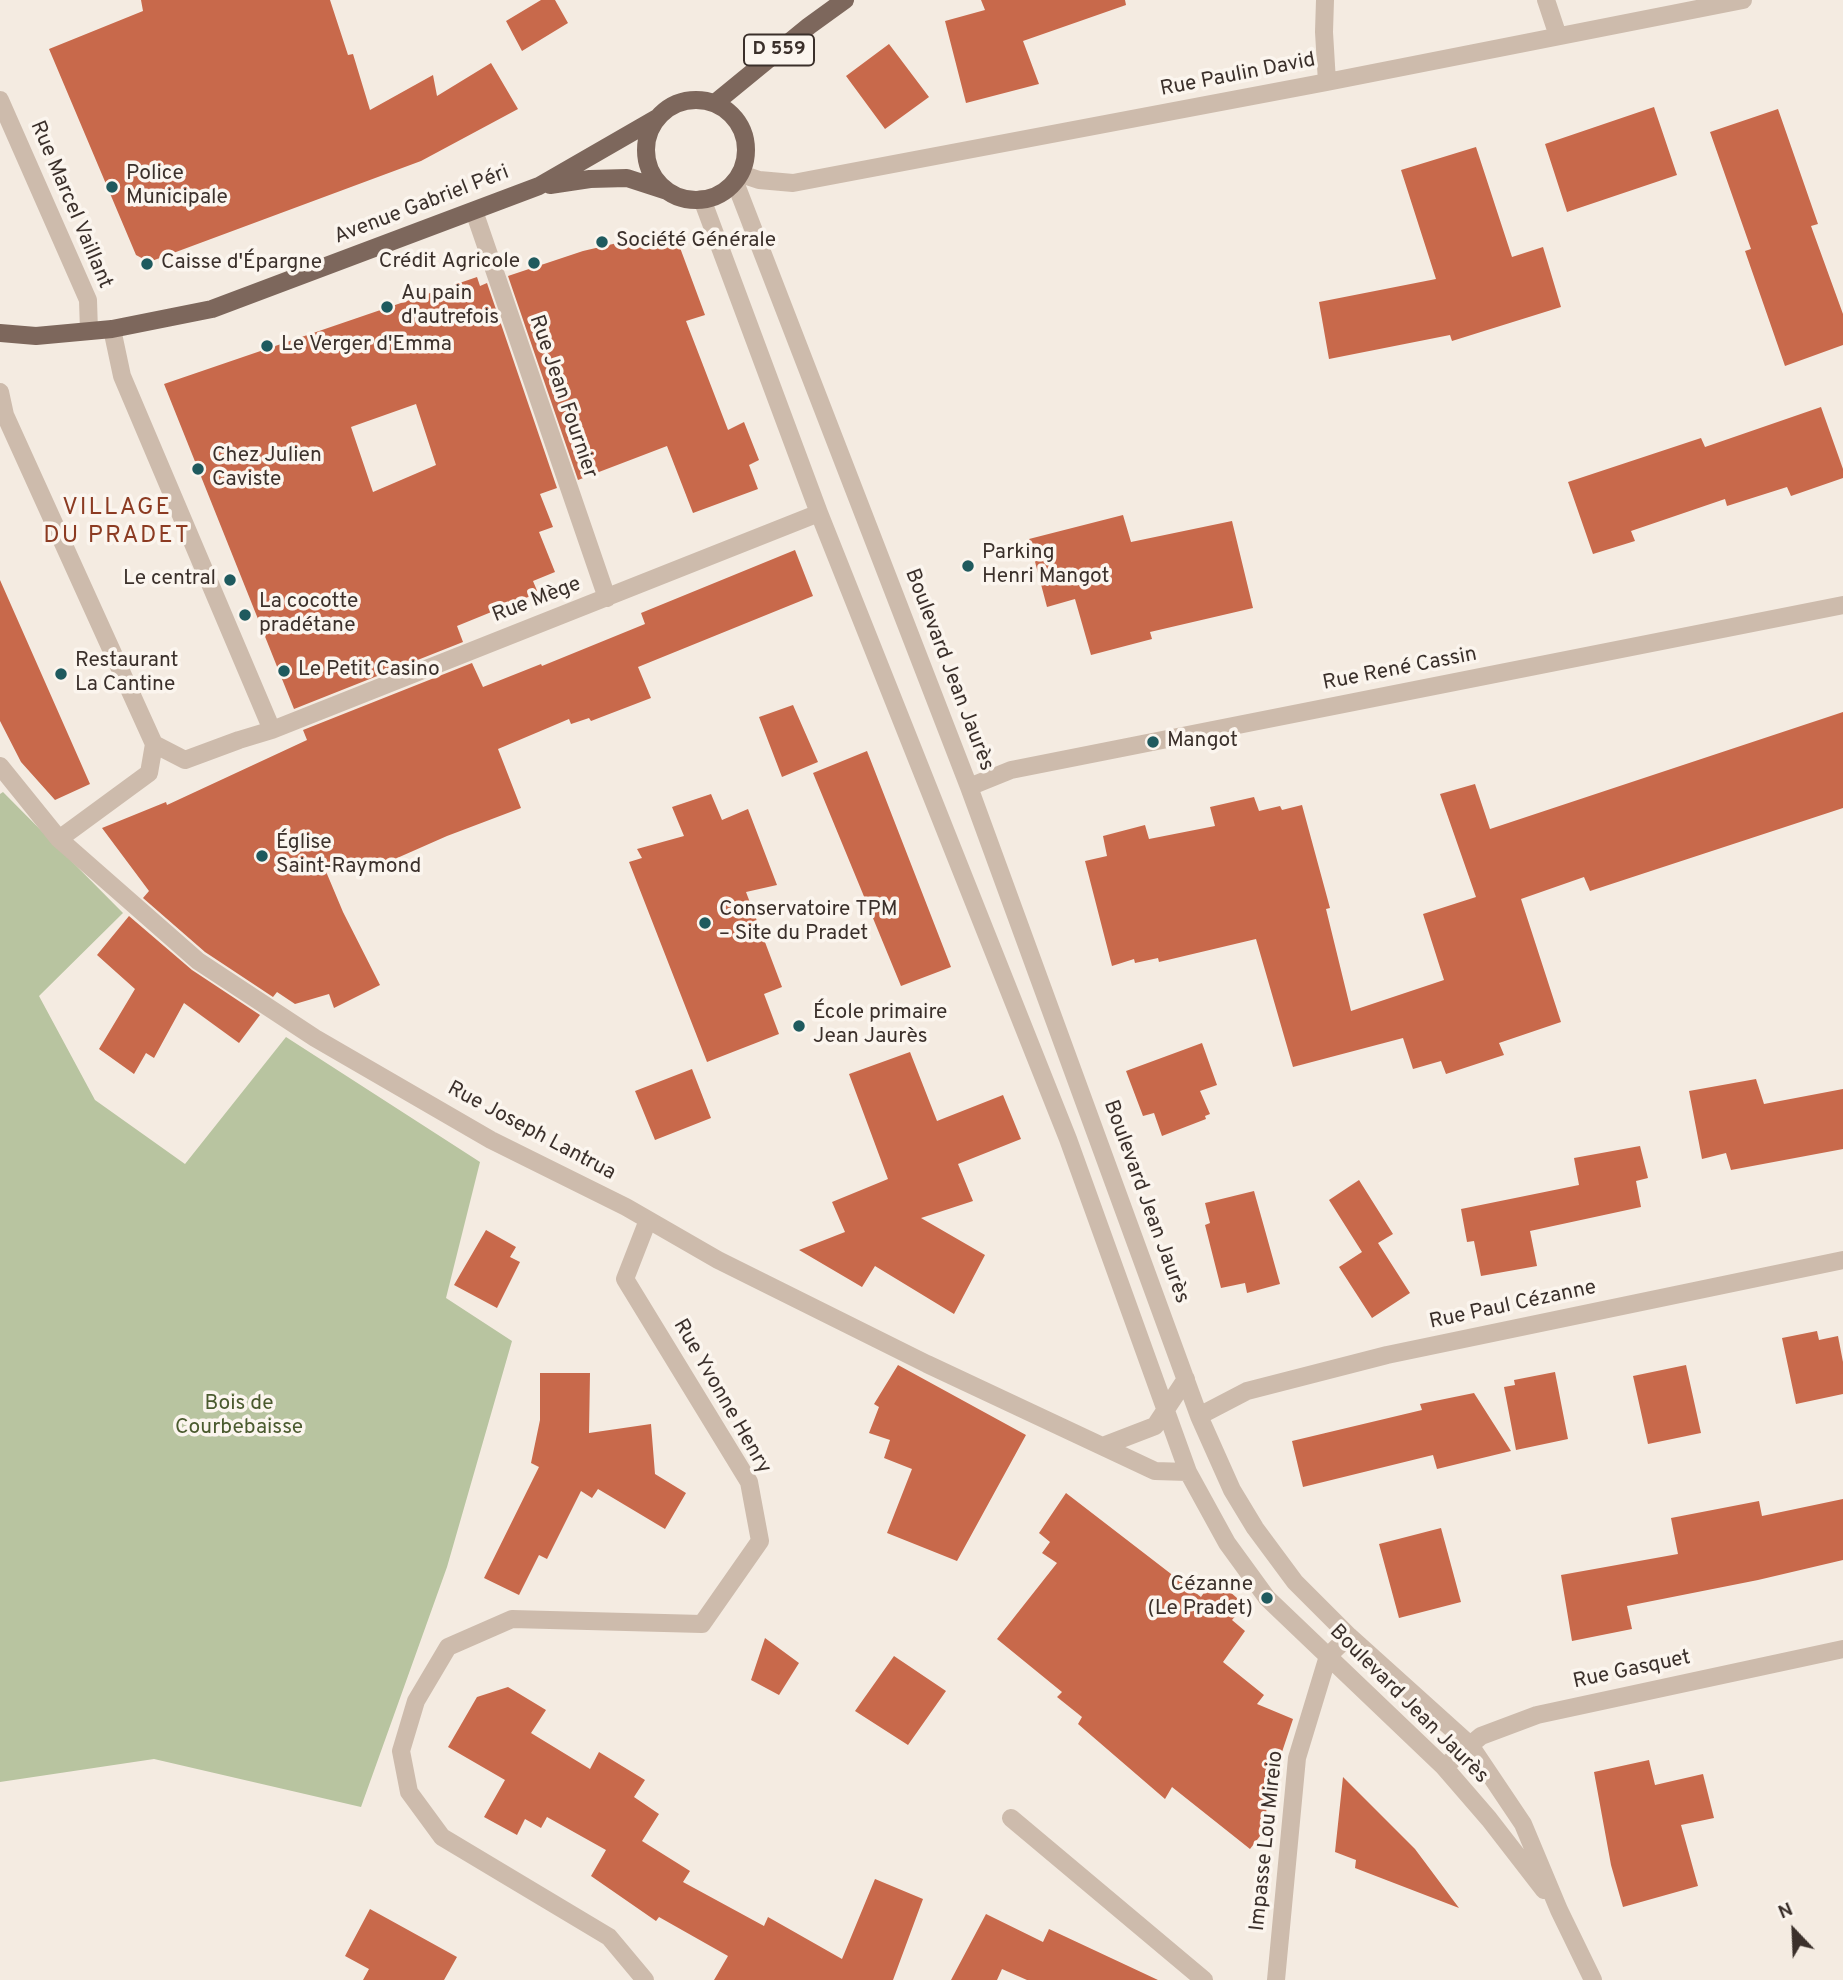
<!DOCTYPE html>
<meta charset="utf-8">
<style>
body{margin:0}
#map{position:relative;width:1843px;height:1980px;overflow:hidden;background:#f4ebe1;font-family:Overpass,sans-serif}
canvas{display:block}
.north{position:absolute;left:1759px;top:1896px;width:70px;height:70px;-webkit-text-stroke:5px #fbf5ee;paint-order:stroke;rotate:337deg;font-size:19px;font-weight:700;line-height:28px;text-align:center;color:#3b302b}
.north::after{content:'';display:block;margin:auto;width:24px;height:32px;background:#3b302b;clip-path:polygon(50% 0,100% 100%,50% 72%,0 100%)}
</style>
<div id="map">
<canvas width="1843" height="1980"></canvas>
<div class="north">N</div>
</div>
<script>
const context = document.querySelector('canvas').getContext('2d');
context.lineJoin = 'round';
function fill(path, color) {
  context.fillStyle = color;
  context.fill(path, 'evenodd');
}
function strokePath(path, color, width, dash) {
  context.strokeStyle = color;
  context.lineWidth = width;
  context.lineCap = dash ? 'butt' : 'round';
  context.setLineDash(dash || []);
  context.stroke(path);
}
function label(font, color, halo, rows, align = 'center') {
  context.font = font + ' Overpass,sans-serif';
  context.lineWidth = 7;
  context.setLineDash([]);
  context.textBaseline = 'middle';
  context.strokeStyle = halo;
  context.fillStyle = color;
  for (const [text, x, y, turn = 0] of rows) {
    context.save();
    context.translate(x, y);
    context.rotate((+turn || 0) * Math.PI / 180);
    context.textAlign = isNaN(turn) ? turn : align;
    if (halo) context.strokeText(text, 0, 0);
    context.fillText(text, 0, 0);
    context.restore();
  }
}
fill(new Path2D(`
 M 3,792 L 123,913 L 39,996 L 95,1100 L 185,1164 L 286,1037 L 480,1162 L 446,1298 L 512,1341 L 447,1567 L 361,1807 L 154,1759 L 0,1782 L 0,794 Z`), '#b8c4a0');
fill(new Path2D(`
 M 141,0 L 330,0 L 348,55 L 353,54 L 370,110 L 433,75 L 437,96 L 491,63 L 518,109 L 421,161 L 149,262 L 136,255 L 49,49 L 143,11 Z
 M 541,0 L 555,0 L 568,23 L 522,51 L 506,21 Z
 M 981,0 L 1125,0 L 1126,5 L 1023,41 L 1039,84 L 966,103 L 945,21 L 985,10 Z
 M 889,44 L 929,97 L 885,129 L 846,76 Z
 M 1654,107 L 1677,175 L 1567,212 L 1545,144 Z
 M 1778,109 L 1818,224 L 1811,226 L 1843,314 L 1843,345 L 1785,366 L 1745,251 L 1751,249 L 1710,132 Z
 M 1476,147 L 1512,257 L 1543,247 L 1561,307 L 1452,341 L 1450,335 L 1329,359 L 1319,302 L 1436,279 L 1401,170 Z
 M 660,233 L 679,245 L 705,315 L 686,321 L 728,430 L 744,422 L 759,460 L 749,465 L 758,489 L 693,513 L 667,446 L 578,480 L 508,276 L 583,251 Z
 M 477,277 L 480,286 L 487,283 L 557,488 L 540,494 L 553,527 L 539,532 L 555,572 L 533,581 L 538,593 L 457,626 L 463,642 L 294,709 L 164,384 ZM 416,404 L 436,465 L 373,492 L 351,427 Z
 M 1821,407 L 1843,469 L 1843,478 L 1791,496 L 1787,487 L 1727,506 L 1725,499 L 1631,531 L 1635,541 L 1593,554 L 1568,482 L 1701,438 L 1705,447 Z
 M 1123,515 L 1131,542 L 1232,521 L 1253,608 L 1150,632 L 1152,639 L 1091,655 L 1075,599 L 1047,607 L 1029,539 Z
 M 795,550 L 813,596 L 638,667 L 651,698 L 591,721 L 589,718 L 571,724 L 569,719 L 498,749 L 521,808 L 447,836 L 379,866 L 322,862 L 343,912 L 380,985 L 334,1008 L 329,994 L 295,1004 L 277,992 L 273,997 L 205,952 L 143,898 L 149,891 L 102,828 L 166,802 L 167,805 L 307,740 L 303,730 L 472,663 L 483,687 L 541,664 L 542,666 L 645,624 L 641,613 Z
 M 0,580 L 90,784 L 55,800 L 21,762 L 0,721 Z
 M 793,705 L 818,762 L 782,777 L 759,717 Z
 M 1843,712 L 1843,808 L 1590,891 L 1584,877 L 1521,899 L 1561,1022 L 1499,1043 L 1504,1055 L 1446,1074 L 1441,1061 L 1413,1069 L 1403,1038 L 1293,1067 L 1256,939 L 1159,962 L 1158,958 L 1135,963 L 1134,959 L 1112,966 L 1085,861 L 1107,856 L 1103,836 L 1145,825 L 1149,839 L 1215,826 L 1210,807 L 1254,797 L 1259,811 L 1280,806 L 1282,810 L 1302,805 L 1330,908 L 1326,909 L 1351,1011 L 1444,980 L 1423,914 L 1476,897 L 1440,794 L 1475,784 L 1490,829 Z
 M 867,751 L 951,967 L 901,986 L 813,773 Z
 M 711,794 L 722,820 L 748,809 L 777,885 L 746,892 L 782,987 L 764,994 L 779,1034 L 707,1062 L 629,862 L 642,858 L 637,849 L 684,836 L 672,807 Z
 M 129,916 L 192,970 L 260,1015 L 239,1043 L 184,1003 L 154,1058 L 146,1053 L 134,1074 L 99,1049 L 135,989 L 97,955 Z
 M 1202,1043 L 1217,1085 L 1200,1091 L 1210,1114 L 1205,1116 L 1206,1119 L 1162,1136 L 1154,1113 L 1143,1116 L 1126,1071 Z
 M 910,1052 L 937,1121 L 1003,1095 L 1021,1139 L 958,1164 L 973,1201 L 921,1218 L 985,1255 L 954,1314 L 875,1266 L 862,1287 L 799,1250 L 845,1232 L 832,1202 L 888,1179 L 849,1074 Z
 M 692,1069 L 711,1118 L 655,1140 L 635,1091 Z
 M 1756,1079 L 1764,1104 L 1843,1089 L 1843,1149 L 1731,1170 L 1726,1153 L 1702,1159 L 1689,1091 Z
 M 1640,1146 L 1648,1178 L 1636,1181 L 1641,1207 L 1530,1231 L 1537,1266 L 1481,1276 L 1474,1241 L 1467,1242 L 1461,1209 L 1579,1185 L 1574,1158 Z
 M 1359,1180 L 1393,1234 L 1378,1243 L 1410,1293 L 1372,1318 L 1339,1267 L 1362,1252 L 1329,1200 Z
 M 1254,1191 L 1280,1284 L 1247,1293 L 1245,1283 L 1221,1288 L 1205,1225 L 1210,1223 L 1205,1203 Z
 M 486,1230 L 516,1247 L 510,1257 L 520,1262 L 497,1308 L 454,1285 Z
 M 1817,1331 L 1819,1340 L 1838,1336 L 1843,1362 L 1843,1394 L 1796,1404 L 1782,1338 Z
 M 898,1365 L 1026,1435 L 957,1561 L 887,1533 L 912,1469 L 884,1458 L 890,1440 L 869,1433 L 879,1407 L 874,1404 Z
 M 1686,1365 L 1701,1433 L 1648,1444 L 1633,1376 Z
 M 1555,1372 L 1568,1439 L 1516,1450 L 1504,1387 L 1515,1385 L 1514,1380 Z
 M 540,1373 L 590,1373 L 589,1433 L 651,1424 L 655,1474 L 686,1493 L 665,1529 L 598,1489 L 592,1498 L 581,1491 L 547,1559 L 539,1555 L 519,1595 L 484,1578 L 539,1467 L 531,1463 L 540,1420 Z
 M 1474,1393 L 1511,1451 L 1437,1469 L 1433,1455 L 1303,1487 L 1292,1441 L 1422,1410 L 1420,1404 Z
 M 1066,1493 L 1201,1597 L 1214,1578 L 1245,1605 L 1232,1620 L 1245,1631 L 1223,1662 L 1264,1695 L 1257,1704 L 1293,1719 L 1266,1800 L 1267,1827 L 1250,1849 L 1172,1787 L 1165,1799 L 1078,1724 L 1082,1717 L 1057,1697 L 1062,1692 L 997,1639 L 1057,1563 L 1042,1553 L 1050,1542 L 1039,1533 Z
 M 1843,1499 L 1843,1560 L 1758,1580 L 1627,1606 L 1632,1629 L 1572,1641 L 1561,1575 L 1678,1554 L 1671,1518 L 1759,1501 L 1762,1516 Z
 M 1441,1528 L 1461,1602 L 1399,1618 L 1379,1544 Z
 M 765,1638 L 799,1663 L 779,1695 L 751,1680 Z
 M 894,1656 L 946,1691 L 908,1745 L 855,1711 Z
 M 508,1687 L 546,1710 L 531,1733 L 590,1769 L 599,1752 L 645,1780 L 634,1797 L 659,1814 L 642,1841 L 690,1871 L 683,1882 L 764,1926 L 768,1917 L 842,1959 L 875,1879 L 923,1899 L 893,1980 L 714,1980 L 728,1956 L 659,1917 L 656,1921 L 591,1876 L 606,1850 L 547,1817 L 541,1828 L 525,1819 L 517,1835 L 484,1817 L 505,1780 L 448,1747 L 477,1697 Z
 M 1649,1760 L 1655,1785 L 1703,1774 L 1714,1818 L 1681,1825 L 1698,1886 L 1623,1907 L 1611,1865 L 1594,1772 Z
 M 1343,1777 L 1415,1849 L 1459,1908 L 1355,1868 L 1356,1860 L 1335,1852 Z
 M 370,1909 L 457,1957 L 444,1980 L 363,1980 L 369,1969 L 345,1956 Z
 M 986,1914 L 1043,1942 L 1049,1929 L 1158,1980 L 1027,1980 L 1002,1969 L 997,1980 L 951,1980 Z`), '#c8694b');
strokePath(new Path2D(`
 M 1325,0 L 1324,32 L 1327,82
 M 1546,0 L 1558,36
 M 0,100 L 88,300 L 89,331
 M 741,174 L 759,180 L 793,183 L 1327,82 L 1743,0
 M 735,182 L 969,787 L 1199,1416 L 1232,1490 L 1255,1528 L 1295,1582 L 1349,1636 L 1470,1745 L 1523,1824 L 1559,1910 L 1593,1980
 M 702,199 L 819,513 L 1068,1139 L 1188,1472 L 1227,1543 L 1267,1598 L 1444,1767 L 1489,1819 L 1544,1890
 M 474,211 L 607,598
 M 112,329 L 122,376 L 272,730
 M 0,392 L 5,415 L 154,744 L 149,773 L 59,839
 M 154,744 L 185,760 L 239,740 L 272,730 L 819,513
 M 0,766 L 59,839 L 198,961 L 315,1038 L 491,1140 L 626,1207 L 718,1260 L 927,1364 L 1155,1471 L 1188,1472
 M 969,787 L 1011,770 L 1843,605
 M 1199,1416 L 1247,1391 L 1387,1355 L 1843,1260
 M 1103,1446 L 1155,1426 L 1186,1379
 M 1444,1767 L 1481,1736 L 1537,1715 L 1843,1649
 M 1011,1818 L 1204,1980
 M 645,1980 L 609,1937 L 442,1837 L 409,1792 L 401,1751 L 416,1701 L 448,1647 L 512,1619 L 702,1624 L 760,1541 L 749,1482 L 625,1279 L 648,1220
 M 1276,1980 L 1297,1758 L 1328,1656 L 1349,1636`), '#cdbbac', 18);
strokePath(new Path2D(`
 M646 150a50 50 0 1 1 100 0a50 50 0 1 1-100 0Z
 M 715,103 L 809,26 L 845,0
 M 550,185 L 590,179 L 627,178 L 667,191
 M 0,333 L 36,336 L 112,329 L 212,309 L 539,186 L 657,118`), '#7d675c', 18);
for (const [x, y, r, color] of [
 [112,187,7,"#1f5a5e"],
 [602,242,7,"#1f5a5e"],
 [534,263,7,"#1f5a5e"],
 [147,264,7,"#1f5a5e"],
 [387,307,7,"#1f5a5e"],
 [267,346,7,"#1f5a5e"],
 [198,469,7,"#1f5a5e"],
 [968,566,7,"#1f5a5e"],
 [230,580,7,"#1f5a5e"],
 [245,615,7,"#1f5a5e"],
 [284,671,7,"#1f5a5e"],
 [61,674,7,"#1f5a5e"],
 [1153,742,7,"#1f5a5e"],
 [262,856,7,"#1f5a5e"],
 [705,923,7,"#1f5a5e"],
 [799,1026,7,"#1f5a5e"],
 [1267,1598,7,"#1f5a5e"]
]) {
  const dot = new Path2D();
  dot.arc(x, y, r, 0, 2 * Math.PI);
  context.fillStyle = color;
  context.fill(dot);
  strokePath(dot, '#fbf5ee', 2.5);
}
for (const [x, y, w] of [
 [779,50,70]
]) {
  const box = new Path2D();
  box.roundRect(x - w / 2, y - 15.5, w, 31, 5);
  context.fillStyle = '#fbf5ee';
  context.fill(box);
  strokePath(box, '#3b302b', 2);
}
label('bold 19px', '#3b302b', null, [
 ["D 559",779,50]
]);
label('21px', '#3b302b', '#fbf5ee', [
 ["Rue Paulin David",1238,76,-11],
 ["Rue Marcel Vaillant",70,205,67],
 ["Avenue Gabriel Péri",422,206,-21],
 ["Rue Jean Fournier",562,397,71],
 ["Rue Mège",537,601,-21],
 ["Boulevard Jean Jaurès",948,670,69],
 ["Rue René Cassin",1400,670,-11],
 ["Rue Joseph Lantrua",531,1132,28],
 ["Boulevard Jean Jaurès",1145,1202,70],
 ["Rue Paul Cézanne",1513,1306,-12],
 ["Rue Yvonne Henry",721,1397,60],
 ["Rue Gasquet",1632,1671,-12],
 ["Boulevard Jean Jaurès",1408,1705,45],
 ["Impasse Lou Mireio",1268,1841,-84]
]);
label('21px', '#3b302b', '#fbf5ee', [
 ["Police",126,175],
 ["Municipale",126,199],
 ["Société Générale",616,242],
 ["Crédit Agricole",520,263,"right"],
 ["Caisse d'Épargne",161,264],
 ["Au pain",401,295],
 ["d'autrefois",401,319],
 ["Le Verger d'Emma",281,346],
 ["Chez Julien",212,457],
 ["Caviste",212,481],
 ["Parking",982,554],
 ["Henri Mangot",982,578],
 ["Le central",216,580,"right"],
 ["La cocotte",259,603],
 ["pradétane",259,627],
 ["Restaurant",75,662],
 ["La Cantine",75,686],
 ["Le Petit Casino",298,671],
 ["Mangot",1167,742],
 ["Église",276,844],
 ["Saint-Raymond",276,868],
 ["Conservatoire TPM",719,911],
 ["– Site du Pradet",719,935],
 ["École primaire",813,1014],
 ["Jean Jaurès",813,1038],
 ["Cézanne",1253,1586,"right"],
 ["(Le Pradet)",1253,1610,"right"]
], 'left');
label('21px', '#4a5a2e', '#fbf5ee', [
 ["Bois de",239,1405],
 ["Courbebaisse",239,1429]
]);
context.letterSpacing = '2px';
label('24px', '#8c3b22', '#fbf5ee', [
 ["VILLAGE",117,509],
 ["DU PRADET",117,537]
]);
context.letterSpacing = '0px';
</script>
